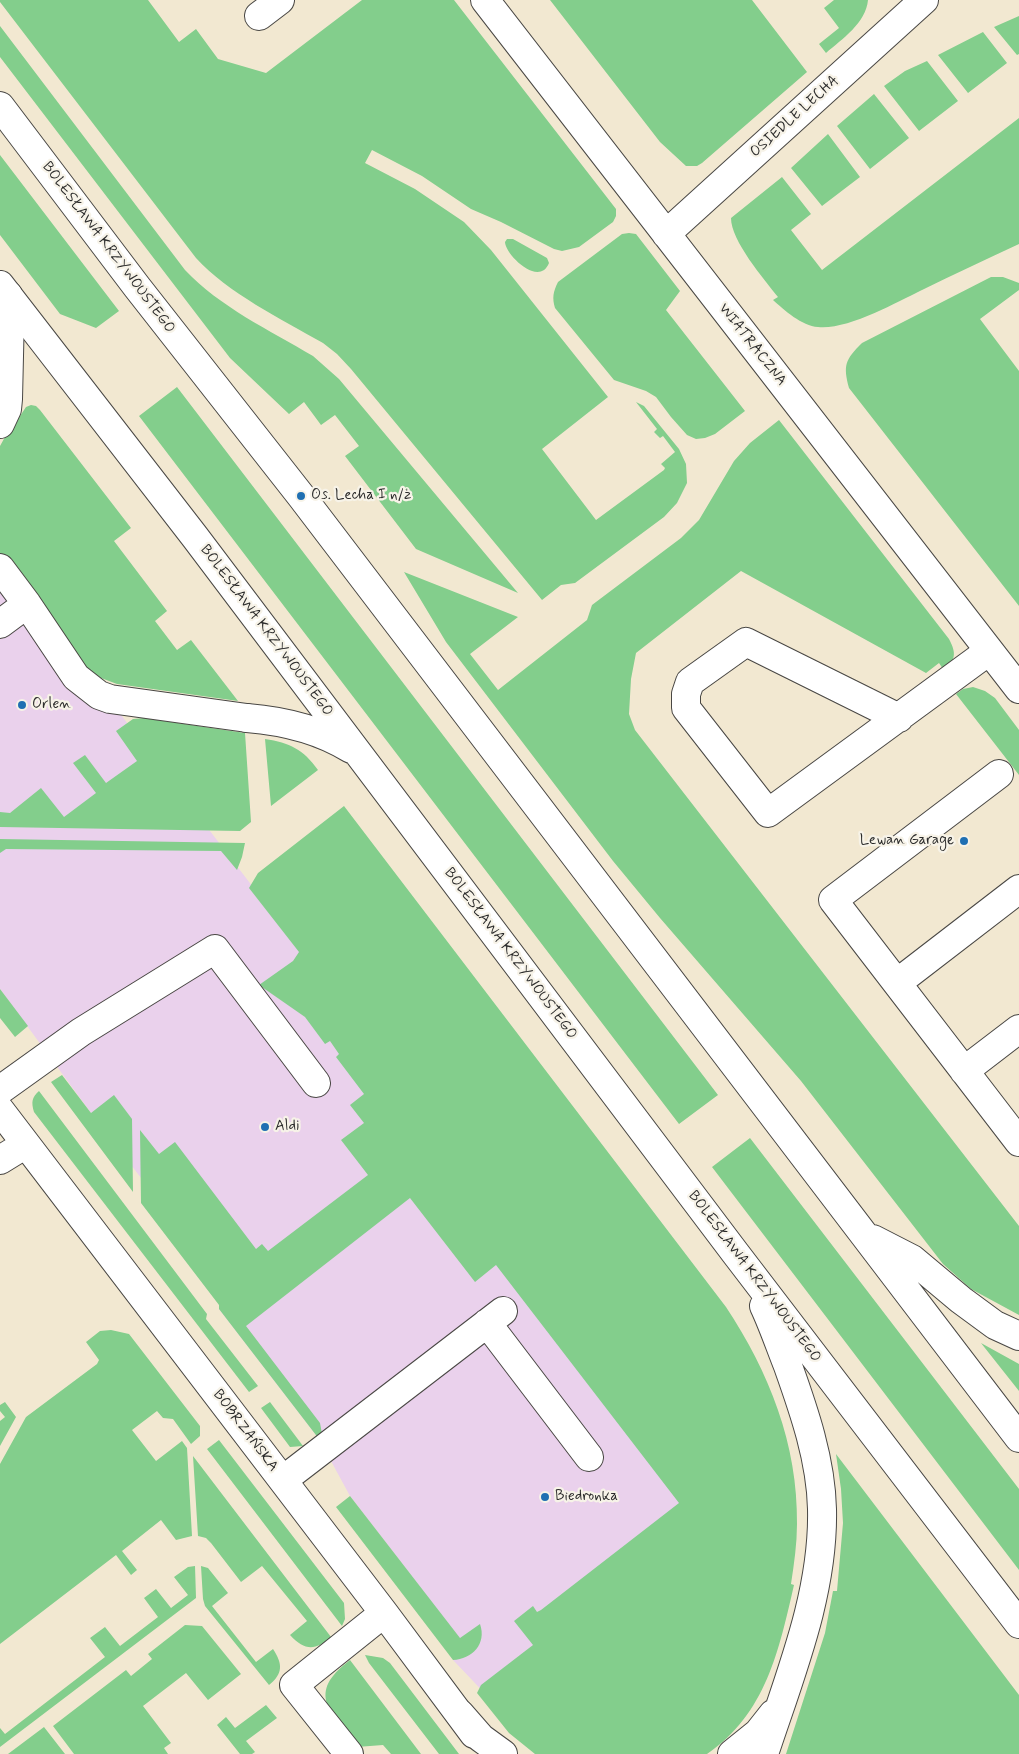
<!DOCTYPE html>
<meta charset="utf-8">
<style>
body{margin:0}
canvas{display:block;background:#f2e8d1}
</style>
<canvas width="1019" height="1754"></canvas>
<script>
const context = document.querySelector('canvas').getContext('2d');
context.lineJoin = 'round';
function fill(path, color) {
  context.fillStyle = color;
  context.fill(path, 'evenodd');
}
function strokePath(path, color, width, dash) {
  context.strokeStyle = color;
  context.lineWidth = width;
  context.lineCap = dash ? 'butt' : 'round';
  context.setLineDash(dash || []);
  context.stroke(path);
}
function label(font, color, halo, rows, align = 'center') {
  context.font = font + ' Mynerve,sans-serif';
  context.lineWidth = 4.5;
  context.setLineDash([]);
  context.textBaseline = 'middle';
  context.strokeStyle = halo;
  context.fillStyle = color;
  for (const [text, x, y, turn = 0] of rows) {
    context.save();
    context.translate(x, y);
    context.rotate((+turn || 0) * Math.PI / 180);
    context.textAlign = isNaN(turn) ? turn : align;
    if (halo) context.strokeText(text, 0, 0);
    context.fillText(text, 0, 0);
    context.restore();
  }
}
fill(new Path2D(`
 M 0,557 L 735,1516 L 493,1702 L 453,1660 L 460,1639 L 350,1496 L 319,1439 L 219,1309 L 232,1296 L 91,1113 L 0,989 Z`), '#ead1ec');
fill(new Path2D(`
 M 0,0 L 148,0 L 179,42 L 196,29 L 218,59 L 266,73 L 362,0 L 454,0 L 616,209 L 616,216 L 613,222 L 579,247 L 562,251 L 554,249 L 501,222 L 471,209 L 422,176 L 372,150 L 365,163 L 415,189 L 464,222 L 491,250 L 608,397 L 542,449 L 596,520 L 664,470 L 665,468 L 661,464 L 675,452 L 663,436 L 660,438 L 654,432 L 657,429 L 636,402 L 644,406 L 679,449 L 686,464 L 687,483 L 677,503 L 664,517 L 575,583 L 561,585 L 542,600 L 351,369 L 337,354 L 323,343 C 281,319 228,293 196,258 L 0,2 Z
 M 550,0 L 752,0 L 807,72 L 702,163 L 697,166 L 686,166 L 660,142 Z
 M 834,0 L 868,0 C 866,23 842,39 826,53 L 819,44 L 839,28 L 824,8 Z
 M 1019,16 L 1019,54 L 1017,55 L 994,27 Z
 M 0,26 L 185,270 C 220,307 269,330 313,356 L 339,379 L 518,593 L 416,549 L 345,456 L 359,446 L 335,415 L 321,425 L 304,402 L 289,414 L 230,358 L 0,57 Z
 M 983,32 L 1007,63 L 968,93 L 938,55 Z
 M 927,61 L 958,101 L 919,131 L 884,86 L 905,71 Z
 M 874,94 L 909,138 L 870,169 L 837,126 Z
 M 1019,118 L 1019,244 C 987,259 954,274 922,290 C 895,303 848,330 818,327 C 802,326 784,310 773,300 L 778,297 C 764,279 731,241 731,218 L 782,177 L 811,214 L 791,230 L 822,270 Z
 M 828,134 L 860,177 L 822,206 L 791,168 Z
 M 0,155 L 119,311 L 96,328 L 60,314 L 0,235 Z
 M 629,233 L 636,234 L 680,291 L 666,310 L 745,411 L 715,434 L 705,438 L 696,439 L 687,435 L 671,417 L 656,397 L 646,391 L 614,380 L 555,308 C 552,298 553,292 558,282 L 622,234 Z
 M 507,239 L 513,239 L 547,258 L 549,263 C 539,288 505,254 505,242 Z
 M 991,277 L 1003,277 L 1019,283 L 1019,290 L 980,319 L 1019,371 L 1019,606 L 849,388 C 843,365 845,360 862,343 Z
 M 177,387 L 718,1095 L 679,1124 L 139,416 Z
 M 31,405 L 36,406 L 40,410 L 131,528 L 114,541 L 167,611 L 155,621 L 177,650 L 191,640 L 238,701 L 117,684 L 101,678 L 88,670 L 0,559 L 0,446 L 15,419 L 18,419 L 26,407 Z
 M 779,420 L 949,639 C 957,654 955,659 945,672 L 939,663 L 926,673 L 741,571 L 636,653 L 631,679 L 629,714 L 635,730 L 1019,1226 L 1019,1315 L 971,1289 L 943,1264 L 801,1081 L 660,918 L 613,861 L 446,642 L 404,572 L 518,617 L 470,654 L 498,690 L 587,620 L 592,605 L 681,538 L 699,520 L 734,461 L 750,443 Z
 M 973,687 L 985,691 L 995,698 L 1019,730 L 1019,775 L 956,694 L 963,689 Z
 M 144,718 L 245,733 L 251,822 L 240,831 L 0,827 L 0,812 L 10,813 L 41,788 L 64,817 L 96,793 L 73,763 L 85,755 L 106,783 L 137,761 L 116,731 L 133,719 Z
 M 265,739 C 290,743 303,749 318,770 L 271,806 Z
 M 344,806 L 726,1307 C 769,1372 798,1444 797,1524 C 797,1544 794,1564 791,1584 L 794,1585 C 779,1650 766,1714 707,1754 L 535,1754 L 509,1733 L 477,1693 L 481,1685 L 533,1645 L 514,1621 L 533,1606 L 537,1612 L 541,1610 L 679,1503 L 496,1265 L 475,1282 L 410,1198 L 246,1326 L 320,1423 L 322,1434 L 319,1439 L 219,1309 L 219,1305 L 141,1203 L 140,1130 L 159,1154 L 175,1142 L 256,1249 L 262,1244 L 268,1251 L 368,1175 L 341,1140 L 364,1123 L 350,1105 L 364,1094 L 336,1057 L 339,1054 L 330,1041 L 325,1044 L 305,1017 L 259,985 L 293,961 L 299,952 L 249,888 L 258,873 Z
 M 0,839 L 245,843 L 242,857 L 237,870 L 221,851 L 6,849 L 0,853 Z
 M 0,989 L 28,1026 L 15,1037 L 0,1018 Z
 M 62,1075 L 91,1113 L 114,1095 L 132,1119 L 133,1192 L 51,1082 Z
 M 39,1091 L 207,1314 L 206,1319 L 258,1386 L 249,1392 L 34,1112 C 31,1102 32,1097 39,1091 Z
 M 750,1138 L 1019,1489 L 1019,1570 L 712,1167 Z
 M 111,1330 L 129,1334 L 200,1426 L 200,1436 L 191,1444 L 173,1419 L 163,1418 L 157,1411 L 132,1430 L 156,1461 L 182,1441 L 187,1448 L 192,1536 L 176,1540 L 161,1520 L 122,1551 L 137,1570 L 131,1575 L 116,1555 L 0,1644 L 0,1464 L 26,1417 L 97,1364 L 99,1360 L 86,1342 L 100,1331 Z
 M 981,1343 L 1019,1364 L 1019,1391 Z
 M 5,1402 L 16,1417 L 0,1446 L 0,1421 L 5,1417 L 0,1411 L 0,1405 Z
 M 270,1402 L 303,1446 L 290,1447 L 261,1408 Z
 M 219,1440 L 344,1603 L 345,1619 L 342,1626 L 207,1449 Z
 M 836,1454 L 1019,1695 L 1019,1754 L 786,1754 L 825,1633 L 833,1591 L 837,1591 L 843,1523 L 841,1489 Z
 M 193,1456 L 331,1637 C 315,1651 305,1651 290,1635 L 307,1621 L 262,1566 L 241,1582 L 211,1543 L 206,1538 L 198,1536 Z
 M 350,1496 L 460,1638 L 480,1624 C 487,1644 472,1659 453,1660 L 336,1507 Z
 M 195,1566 L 196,1598 L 0,1747 L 0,1728 L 5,1734 L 105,1657 L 90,1638 L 105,1627 L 120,1646 L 158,1617 L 144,1598 L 156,1589 L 171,1608 L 188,1595 L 174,1577 L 188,1567 Z
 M 201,1566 L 208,1568 L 228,1593 L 212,1606 L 256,1662 L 273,1649 C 283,1664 283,1674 269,1685 L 205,1606 L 203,1599 Z
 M 185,1625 L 202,1626 L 241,1674 L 208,1700 L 186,1673 L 143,1706 L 171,1743 L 164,1748 L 168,1754 L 74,1754 L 53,1726 L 126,1670 L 131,1676 L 152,1659 L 148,1654 Z
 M 365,1655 L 383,1658 L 390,1663 L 459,1754 L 439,1754 L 369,1663 Z
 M 350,1660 L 421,1754 L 391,1754 L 383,1745 L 357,1747 C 331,1712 305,1694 350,1660 Z
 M 266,1705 L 277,1718 L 246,1741 L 255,1752 L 252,1754 L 240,1754 L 217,1725 L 226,1717 L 235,1728 Z
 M 44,1727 L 65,1754 L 8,1754 Z`), '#83ce8c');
const minor = new Path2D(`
 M 485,0 L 1019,689
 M 259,16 L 280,0
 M 666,234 L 924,0
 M 0,424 L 7,409 L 8,399 L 10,313 L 8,295
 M 0,568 L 27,604 L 76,677 L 99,695 L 110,699 L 247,718
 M 0,624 L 27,604
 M 899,718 L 746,642 L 690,682 L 686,694 L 686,708 L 768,813 L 989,651
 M 999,774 L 833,900 L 1019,1142
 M 897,983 L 1019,889
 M 964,1071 L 1019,1029
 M 0,1090 L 81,1032 L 215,949 L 316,1083
 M 0,1110 L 384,1613 L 474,1734
 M 0,1160 L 26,1144
 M 487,1323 L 589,1457
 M 283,1480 L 503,1311
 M 349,1754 L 294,1685 L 384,1613`);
const major = new Path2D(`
 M 0,106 L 137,287 L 301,496 L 1019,1438
 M 0,285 L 195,537 L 736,1254 L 1019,1624
 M 247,718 C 284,721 319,729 351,749
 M 873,1239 L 912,1259 L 961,1300 L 995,1325 L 1019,1336
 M 460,1714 L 481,1738 L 503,1754
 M 732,1754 L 758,1733 L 773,1714
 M 764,1754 C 790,1675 824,1593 822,1509 C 821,1460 804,1411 788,1366 C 780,1346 773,1325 764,1306`);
strokePath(minor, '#494744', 30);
strokePath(major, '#494744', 30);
strokePath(minor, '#fff', 28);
strokePath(major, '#fff', 28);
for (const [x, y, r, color] of [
 [301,496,5,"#1f6fb2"],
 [22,705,5,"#1f6fb2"],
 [964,841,5,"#1f6fb2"],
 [265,1127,5,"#1f6fb2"],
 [545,1497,5,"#1f6fb2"]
]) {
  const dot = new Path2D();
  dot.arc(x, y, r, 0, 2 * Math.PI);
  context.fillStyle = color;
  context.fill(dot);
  strokePath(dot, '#f7f3e8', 2);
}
label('15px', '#2b2b2b', '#f7f3e8', [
 ["OSIEDLE LECHA",795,117,-42],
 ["BOLESŁAWA KRZYWOUSTEGO",108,248,53],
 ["WIATRACZNA",752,345,52],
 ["BOLESŁAWA KRZYWOUSTEGO",266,631,53],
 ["BOLESŁAWA KRZYWOUSTEGO",510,954,53],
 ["BOLESŁAWA KRZYWOUSTEGO",754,1277,53],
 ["BOBRZAŃSKA",245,1431,53]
]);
label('15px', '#2b2b2b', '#f7f3e8', [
 ["Os. Lecha I n/ż",311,496],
 ["Orlen",32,705],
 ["Lewan Garage",954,841,"right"],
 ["Aldi",275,1127],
 ["Biedronka",555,1497]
], 'left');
</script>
